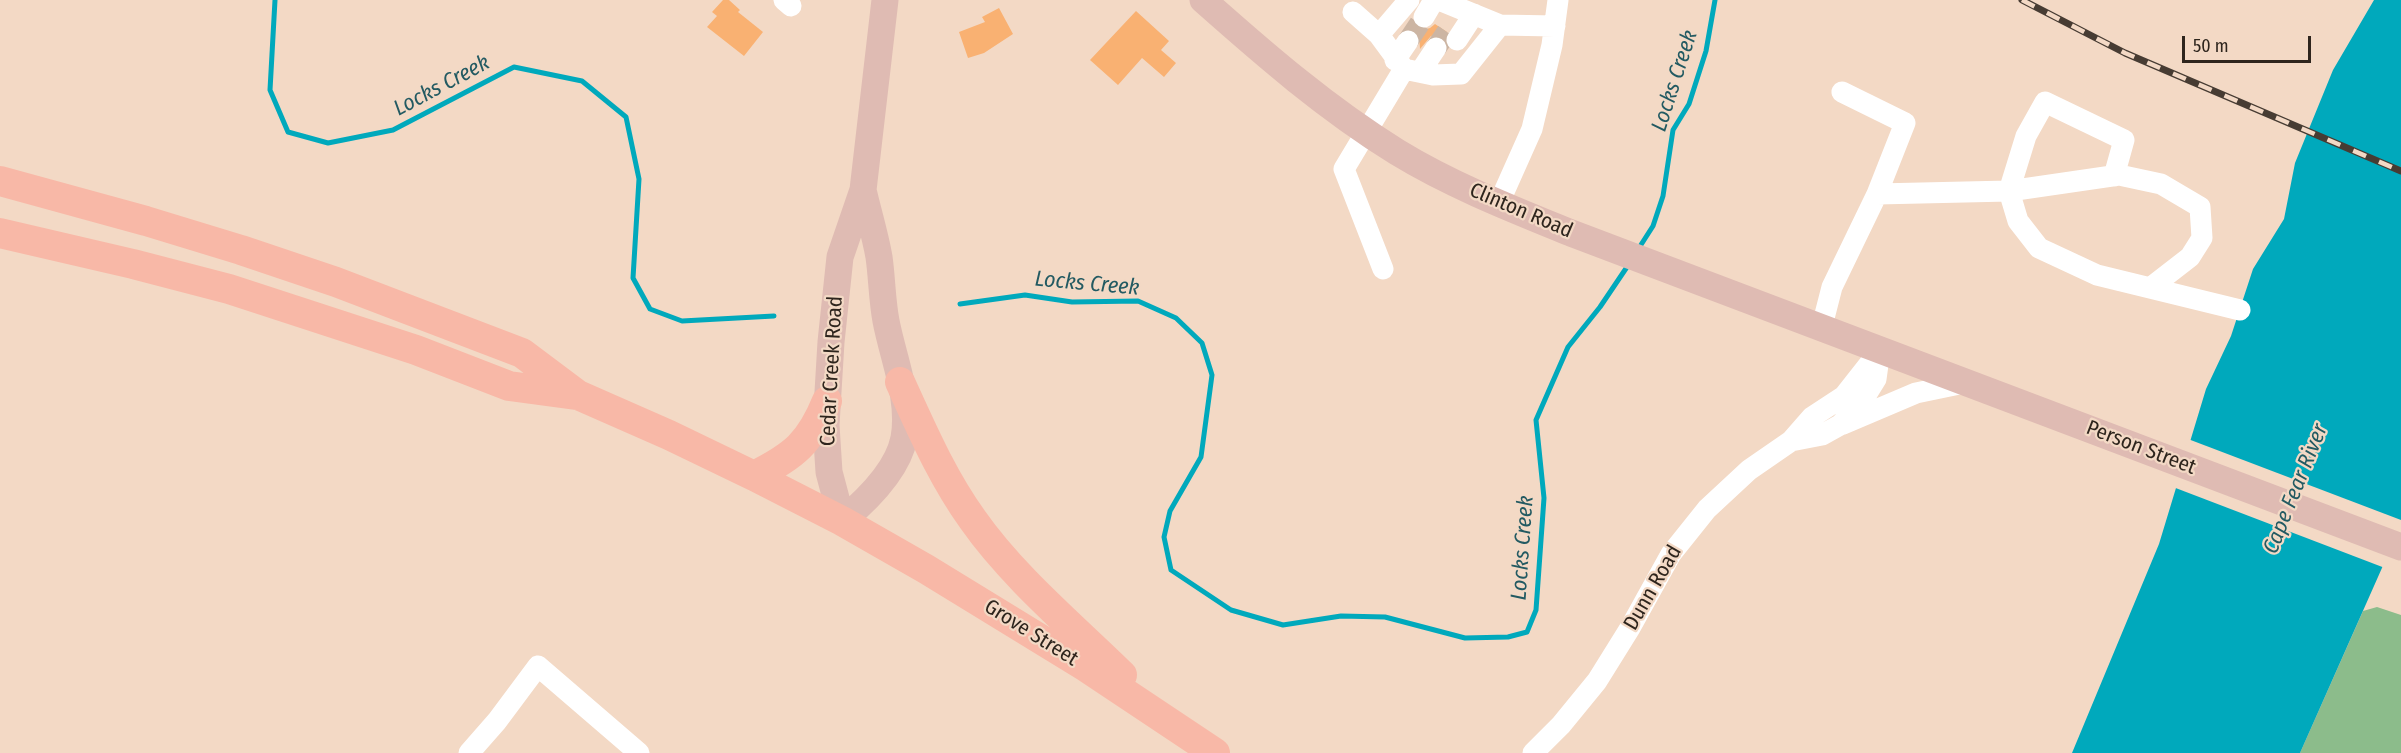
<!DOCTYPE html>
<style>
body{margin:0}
#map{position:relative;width:2401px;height:753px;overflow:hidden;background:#f3d9c5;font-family:"Fira Sans Condensed",sans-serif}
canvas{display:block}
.scale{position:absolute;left:2182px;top:36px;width:129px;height:27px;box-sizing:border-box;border:3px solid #2e251d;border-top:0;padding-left:8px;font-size:18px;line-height:21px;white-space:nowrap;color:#2e251d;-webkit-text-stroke:4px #f3d9c5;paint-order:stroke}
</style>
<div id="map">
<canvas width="2401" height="753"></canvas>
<div class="scale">50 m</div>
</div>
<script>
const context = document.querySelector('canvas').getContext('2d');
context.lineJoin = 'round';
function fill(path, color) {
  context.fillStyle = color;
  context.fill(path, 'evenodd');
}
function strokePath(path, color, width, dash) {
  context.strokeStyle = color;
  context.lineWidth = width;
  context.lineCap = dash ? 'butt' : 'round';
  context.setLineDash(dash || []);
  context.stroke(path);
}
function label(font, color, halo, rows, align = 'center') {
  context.font = font + ' "Fira Sans Condensed",sans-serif';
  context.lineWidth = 4.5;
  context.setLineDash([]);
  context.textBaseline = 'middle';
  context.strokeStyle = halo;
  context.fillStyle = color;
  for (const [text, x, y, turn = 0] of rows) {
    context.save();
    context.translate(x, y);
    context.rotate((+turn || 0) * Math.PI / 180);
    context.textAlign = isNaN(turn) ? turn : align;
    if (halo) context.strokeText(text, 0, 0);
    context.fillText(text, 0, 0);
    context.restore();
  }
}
fill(new Path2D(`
 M 2377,607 L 2401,615 L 2401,753 L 2300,753 L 2363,611 Z`), '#8cbc8b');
fill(new Path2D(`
 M 2374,0 L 2401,0 L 2401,525 L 2300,753 L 2072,753 L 2159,544 L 2206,389 L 2231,336 L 2253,269 L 2284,219 L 2295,163 L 2333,70 Z`), '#00a9bc');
fill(new Path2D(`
 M 2188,439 L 2401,520 L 2401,533 L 2385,568 L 2173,487 Z`), '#f3d9c5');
strokePath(new Path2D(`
 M 275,0 L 270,90 L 288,132 L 328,143 L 393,130 L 514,67 L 582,81 L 626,117 L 639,179 L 633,278 L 650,309 L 682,321 L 774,316
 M 1637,251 L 1653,226 L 1663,196 L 1673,130 L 1689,104 L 1706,51 L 1715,0
 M 960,304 L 1025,295 L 1072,302 L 1138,301 L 1176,318 L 1202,343 L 1212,375 L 1201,457 L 1170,511 L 1164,537 L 1171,570 L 1231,610 L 1283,625 L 1341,616 L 1385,617 L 1465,638 L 1508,637 L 1527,632 L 1536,610 L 1544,498 L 1536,420 L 1568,347 L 1600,307 L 1629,264`), '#00a9bc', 5);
fill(new Path2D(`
 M 723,0 L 729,0 L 740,10 L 738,12 L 763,32 L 744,56 L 707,27 L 717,16 L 712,12 Z
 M 999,8 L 1013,34 L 984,53 L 968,58 L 959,32 L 985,22 L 982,17 Z
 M 1136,11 L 1169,41 L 1161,50 L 1176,63 L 1164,77 L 1142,58 L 1118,85 L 1090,60 Z
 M 1412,19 L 1417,28 L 1423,30 L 1430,28 L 1435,24 L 1447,32 L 1444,39 L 1437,35 L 1431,36 L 1420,49 L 1419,35 L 1415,30 L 1405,29 Z`), '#f9b172');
strokePath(new Path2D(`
 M 1408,41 L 1424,17
 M 1436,48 L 1447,32`), '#ccb5a3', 21, [21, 10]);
strokePath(new Path2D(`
 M 784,0 L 791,6
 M 1439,0 L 1500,25
 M 1353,12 L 1379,35
 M 1424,17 L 1434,0
 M 1457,40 L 1474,14
 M 1395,60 L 1408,41
 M 1404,69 L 1379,35 L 1409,0
 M 1420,72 L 1436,48
 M 1877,194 L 2009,191 L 2026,136 L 2045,102 L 2124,140 L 2114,176
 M 1499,203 L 1532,129 L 1552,45 L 1558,0
 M 1383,269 L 1344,169 L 1404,69 L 1433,75 L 1461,74 L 1500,25 L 1555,26
 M 2150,288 L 2190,257 L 2202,238 L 2200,207 L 2161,184 L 2119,175 L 2009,191 L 2018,221 L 2039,248 L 2097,275 L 2240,310
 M 1822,326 L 1832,287 L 1877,194 L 1905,123 L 1842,92
 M 1843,424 L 1916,393 L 1969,382
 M 1791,441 L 1822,435 L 1840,425 L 1863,400 L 1876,379 L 1880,350
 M 469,753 L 497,721 L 538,666 L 639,753
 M 1533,753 L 1561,725 L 1597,681 L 1630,628 L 1671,554 L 1707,509 L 1749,470 L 1791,441 L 1812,417 L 1844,396 L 1881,349`), '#fff', 21);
strokePath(new Path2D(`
 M 1203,0 C 1265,55 1326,108 1397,152 C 1451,185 1512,209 1571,233 L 2401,547
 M 863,190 C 868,212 875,234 879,257 C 882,278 882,300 886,321 C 893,358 911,399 904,438 C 898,470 866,501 842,521 L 829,472 L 826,425 L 831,342 L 840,257 L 863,190 L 885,0`), '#dfbbb3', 27);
strokePath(new Path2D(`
 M 0,181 L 146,221 L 241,250 L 336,282 L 522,353 L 578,395 L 669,435 L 754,476 L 842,521 L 926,569 L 1086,667 L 1215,753
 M 0,233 L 133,264 L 229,289 L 416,350 L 509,386 L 576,395
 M 900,382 C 922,430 942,477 973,520 C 1013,577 1072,626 1122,675
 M 754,476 C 794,456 810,443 827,401`), '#f8b8a7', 30);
const rail = new Path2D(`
 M 2022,0 L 2125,53 L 2401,171`);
strokePath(rail, '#473c33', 7);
strokePath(rail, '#f3d9c5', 4.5, [14]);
label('21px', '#2e251d', '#f3d9c5', [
 ["Clinton Road",1521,211,23],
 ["Cedar Creek Road",832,371,-87],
 ["Person Street",2141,448,21],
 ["Dunn Road",1653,588,-60],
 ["Grove Street",1031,633,32]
]);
label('italic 22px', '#235a62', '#f3d9c5', [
 ["Locks Creek",1675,81,-72],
 ["Locks Creek",442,86,-28],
 ["Locks Creek",1087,284,5],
 ["Cape Fear River",2296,489,-68],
 ["Locks Creek",1523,548,-86]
]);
</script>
